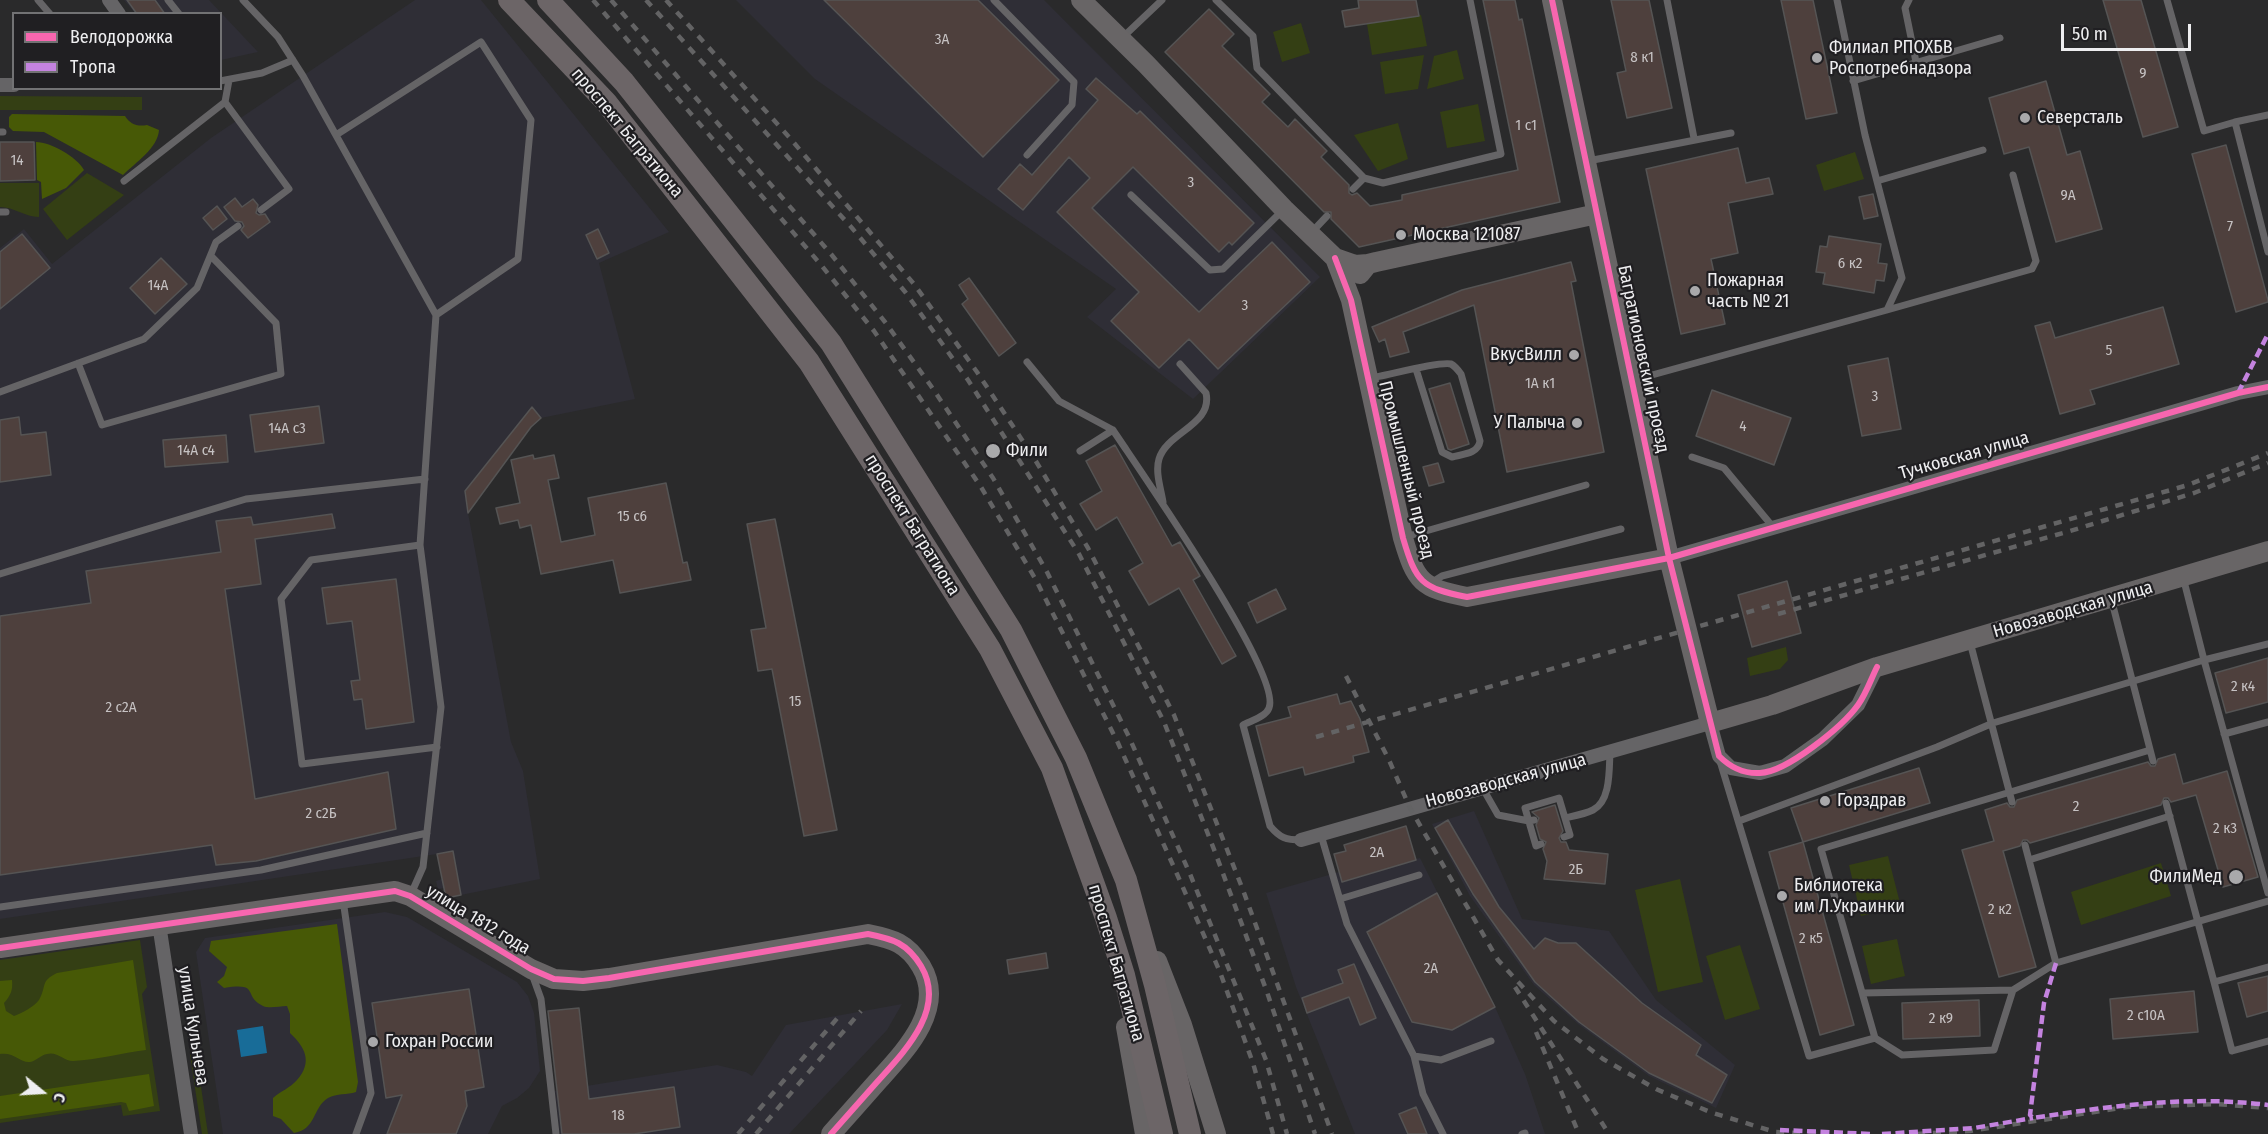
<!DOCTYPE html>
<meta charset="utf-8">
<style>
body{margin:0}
#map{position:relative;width:2268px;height:1134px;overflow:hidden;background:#2a2a2b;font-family:"Fira Sans Condensed",sans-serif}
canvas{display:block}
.legend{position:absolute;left:12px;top:12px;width:210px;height:78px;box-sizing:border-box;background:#201f22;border:2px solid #727274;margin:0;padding:8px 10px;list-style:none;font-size:18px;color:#eeeef0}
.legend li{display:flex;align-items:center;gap:12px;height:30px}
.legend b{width:30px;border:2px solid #727274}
.north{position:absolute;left:12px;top:1062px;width:60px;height:60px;-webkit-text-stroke:4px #201f22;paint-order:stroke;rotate:108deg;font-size:16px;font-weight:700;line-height:24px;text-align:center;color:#eeeef0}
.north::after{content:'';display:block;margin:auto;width:21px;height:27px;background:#eeeef0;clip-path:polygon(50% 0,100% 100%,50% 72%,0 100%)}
.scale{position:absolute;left:2061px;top:24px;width:130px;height:27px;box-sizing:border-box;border:3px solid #eeeef0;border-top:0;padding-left:8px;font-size:18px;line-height:21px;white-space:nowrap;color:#eeeef0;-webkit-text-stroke:4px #201f22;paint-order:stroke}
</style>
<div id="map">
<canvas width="2268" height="1134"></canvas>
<ul class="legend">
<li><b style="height:8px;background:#f766af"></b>Велодорожка</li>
<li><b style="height:8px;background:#c483df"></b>Тропа</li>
</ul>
<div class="north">С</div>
<div class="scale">50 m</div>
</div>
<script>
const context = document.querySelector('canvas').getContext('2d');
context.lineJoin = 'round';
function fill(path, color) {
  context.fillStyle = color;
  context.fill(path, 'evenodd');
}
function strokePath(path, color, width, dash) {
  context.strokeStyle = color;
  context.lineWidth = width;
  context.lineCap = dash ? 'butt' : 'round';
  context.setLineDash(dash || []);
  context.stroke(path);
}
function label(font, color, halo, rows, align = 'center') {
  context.font = font + ' "Fira Sans Condensed",sans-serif';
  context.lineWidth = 4.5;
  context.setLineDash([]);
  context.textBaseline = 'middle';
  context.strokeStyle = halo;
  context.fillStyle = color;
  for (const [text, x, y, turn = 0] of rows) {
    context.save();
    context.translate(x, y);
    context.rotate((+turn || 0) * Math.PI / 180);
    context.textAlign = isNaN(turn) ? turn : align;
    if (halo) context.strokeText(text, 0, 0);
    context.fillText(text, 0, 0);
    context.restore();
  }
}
fill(new Path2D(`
 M 124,0 L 209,0 L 258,52 L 221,60 L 220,14 L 135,13 Z
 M 415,0 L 481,0 L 669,232 L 599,263 L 635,399 L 541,418 L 531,427 L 468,513 L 511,742 L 523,771 L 540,879 L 446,898 L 444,888 L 438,889 L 436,881 L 442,879 L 437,854 L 0,919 L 0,248 L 24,229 L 52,264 L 211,138 Z
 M 736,0 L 1044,0 L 1320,277 L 1193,399 L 1087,317 L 1116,289 L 815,79 Z
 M 1474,811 L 1522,919 L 1609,931 L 1656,1000 L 1735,1065 L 1716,1108 L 1649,1076 L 1578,1024 L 1534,985 L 1470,896 L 1432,824 Z
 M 1406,826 L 1416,859 L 1420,858 L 1495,1007 L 1525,1074 L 1545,1134 L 1355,1134 L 1296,987 L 1266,893 L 1339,872 L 1334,854 L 1345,851 L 1344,845 Z
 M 385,912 L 407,917 L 517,982 L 528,996 L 534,1013 L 540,1071 L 529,1088 L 517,1098 L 502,1106 L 488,1134 L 223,1134 L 196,952 L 205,938 Z
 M 902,1004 L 887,1030 L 789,1134 L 560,1134 L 555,1091 L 717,1065 L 746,1072 L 752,1076 L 786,1025 Z`), '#2f2e36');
fill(new Path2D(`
 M 1421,15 L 1427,46 L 1372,55 L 1367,24 Z
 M 1301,23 L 1310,53 L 1282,62 L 1273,32 Z
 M 1457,50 L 1464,79 L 1427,89 L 1434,56 Z
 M 1424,55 L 1418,89 L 1385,94 L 1380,62 Z
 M 0,96 L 142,97 L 142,110 L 0,110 Z
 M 1478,104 L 1485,141 L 1447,148 L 1440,112 Z
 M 1398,123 L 1408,159 L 1378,171 L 1354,135 Z
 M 1855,152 L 1864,179 L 1824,191 L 1816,165 Z
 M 87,173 L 124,195 L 67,240 L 43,209 Z
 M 0,183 L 39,183 L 39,217 C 25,217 14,207 0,207 Z
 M 1786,647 L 1788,660 L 1780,669 L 1750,676 L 1747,658 Z
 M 1888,856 L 1901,907 L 1861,916 L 1849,865 Z
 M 2161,863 L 2171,896 L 2081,925 L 2071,892 Z
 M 1680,879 L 1703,982 L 1658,992 L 1635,890 Z
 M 1897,939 L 1905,976 L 1871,984 L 1862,946 Z
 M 140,940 L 147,987 L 142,994 L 160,1111 L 123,1116 L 121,1105 L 0,1123 L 0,960 Z
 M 1740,945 L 1760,1009 L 1725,1020 L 1706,956 Z
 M 196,1053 L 208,1134 L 202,1134 L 190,1055 Z`), '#343f14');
fill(new Path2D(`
 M 12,114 L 125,116 C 130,124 137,127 147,125 L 159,130 C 158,148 135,163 123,175 L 44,132 L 13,131 L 9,127 L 9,117 Z
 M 36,142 C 51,142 77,157 84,170 L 66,188 L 42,199 L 41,182 L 37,180 Z
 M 337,924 L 358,1082 L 356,1092 C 347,1095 337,1093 328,1098 C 312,1108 317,1129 294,1133 L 281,1119 L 273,1116 L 273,1098 C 281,1091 290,1088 297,1080 C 313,1062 305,1047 290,1033 L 290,1014 L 287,1006 C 279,1006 270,1009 263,1006 C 242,996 261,982 224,988 L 217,982 L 224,976 L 227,967 L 209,951 L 211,941 Z
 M 133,960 L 146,1050 C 122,1053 97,1060 73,1061 C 64,1061 57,1051 47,1054 C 41,1055 36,1061 30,1062 C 20,1063 15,1052 0,1054 L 0,981 L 12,980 C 13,990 11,995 4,1003 L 6,1011 L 14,1016 C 22,1013 34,1007 39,1000 C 47,986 40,981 57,973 Z
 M 149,1074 L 154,1106 L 129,1111 L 126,1103 L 121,1102 L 0,1119 L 0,1096 Z`), '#475906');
fill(new Path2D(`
 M 263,1026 L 267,1053 L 241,1057 L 237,1030 Z`), '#186c98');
const building = new Path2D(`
 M 127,0 L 155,0 L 165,14 L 137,14 Z
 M 824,0 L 978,0 L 1059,80 L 983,157 Z
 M 1358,0 L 1416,0 L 1419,16 L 1345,27 L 1342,11 L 1359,8 Z
 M 1483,0 L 1515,0 L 1519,20 L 1522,19 L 1560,202 L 1359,247 L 1331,219 L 1331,212 L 1324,212 L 1165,52 L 1209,9 L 1234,34 L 1222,46 L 1270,94 L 1262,102 L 1288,127 L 1295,119 L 1327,151 L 1321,157 L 1349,185 L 1349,193 L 1352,195 L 1357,193 L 1370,206 L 1402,200 L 1402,195 L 1518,170 Z
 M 1611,0 L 1649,0 L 1672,108 L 1627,118 L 1617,73 L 1626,71 Z
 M 1781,0 L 1813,0 L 1837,113 L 1806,119 Z
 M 2103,0 L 2141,0 L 2178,127 L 2143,137 Z
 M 1096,78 L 1137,114 L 1140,111 L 1254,223 L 1232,245 L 1229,242 L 1219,252 L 1133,167 L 1092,208 L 1199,312 L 1272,242 L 1310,282 L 1218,369 L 1189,339 L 1159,368 L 1111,321 L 1139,292 L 1057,212 L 1090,178 L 1069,157 L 1023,210 L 998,189 L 1020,164 L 1032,175 L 1098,100 L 1086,89 Z
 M 2046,81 L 2067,155 L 2080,151 L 2102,229 L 2056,242 L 2029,147 L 2004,154 L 1989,98 Z
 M 0,142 L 34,142 L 35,180 L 0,181 Z
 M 2226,145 L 2268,300 L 2268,302 L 2236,312 L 2192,154 Z
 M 1738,148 L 1746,183 L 1769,178 L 1773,194 L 1728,203 L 1738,253 L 1711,259 L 1725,324 L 1681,334 L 1646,169 Z
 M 1873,194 L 1878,216 L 1864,219 L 1859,197 Z
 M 235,198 L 242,207 L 253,199 L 258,205 L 256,213 L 259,215 L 265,214 L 270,222 L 248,238 L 241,230 L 244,226 L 242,222 L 235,221 L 224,207 Z
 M 217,206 L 227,219 L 213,230 L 203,218 Z
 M 598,229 L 609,253 L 597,259 L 586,235 Z
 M 22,234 L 50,268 L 0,309 L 0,252 Z
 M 1829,236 L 1881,244 L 1878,263 L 1887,264 L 1884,281 L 1876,280 L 1874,293 L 1823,284 L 1825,273 L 1816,272 L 1820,246 L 1827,247 Z
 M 161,258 L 187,284 L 155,314 L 130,288 Z
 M 1571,262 L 1576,281 L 1571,282 L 1604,452 L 1507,472 L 1474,305 L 1403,332 L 1409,352 L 1390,357 L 1385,339 L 1379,342 L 1372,327 L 1462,290 Z
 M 969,278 L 1016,343 L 999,356 L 962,304 L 968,299 L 959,285 Z
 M 2163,307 L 2179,364 L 2090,390 L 2095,404 L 2060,414 L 2035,326 L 2050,322 L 2055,338 Z
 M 1888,358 L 1901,429 L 1862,436 L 1848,366 Z
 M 1450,383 L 1469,444 L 1451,450 L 1448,449 L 1429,389 Z
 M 1712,390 L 1791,418 L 1774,465 L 1696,436 Z
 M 319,406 L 324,443 L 255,452 L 250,415 Z
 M 532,407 L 541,418 L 531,427 L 468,513 L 465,491 Z
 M 19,417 L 21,435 L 46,432 L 51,475 L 0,482 L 0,420 Z
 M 226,435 L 228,462 L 165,467 L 163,440 Z
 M 1115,445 L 1172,546 L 1180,542 L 1200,576 L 1193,580 L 1236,656 L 1222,664 L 1179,588 L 1149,605 L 1129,571 L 1143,563 L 1117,517 L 1096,530 L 1080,504 L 1102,491 L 1086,461 Z
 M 533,455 L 534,459 L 554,455 L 559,478 L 548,480 L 561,542 L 595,535 L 588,498 L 666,483 L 683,563 L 687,562 L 691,580 L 620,593 L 613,560 L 541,574 L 531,525 L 520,528 L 518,520 L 500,524 L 496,508 L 520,503 L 511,460 Z
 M 1438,463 L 1444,482 L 1429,486 L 1423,467 Z
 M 332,514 L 335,528 L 255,539 L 261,584 L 225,589 L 255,799 L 388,772 L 396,829 L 256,861 L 216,865 L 212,845 L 0,875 L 0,616 L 91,603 L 86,571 L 221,552 L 216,521 L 251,517 L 253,525 Z
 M 775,519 L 837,830 L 804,836 L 772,669 L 758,671 L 751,630 L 766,628 L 747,524 Z
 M 396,579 L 414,722 L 366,729 L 362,699 L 354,700 L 351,681 L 360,680 L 352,621 L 327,624 L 322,588 Z
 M 1787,581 L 1801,633 L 1752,647 L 1738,595 Z
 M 1276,589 L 1286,609 L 1257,623 L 1248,603 Z
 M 2268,658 L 2268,702 L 2226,713 L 2215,673 Z
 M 1337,694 L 1340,704 L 1351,701 L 1360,719 L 1369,752 L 1353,756 L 1354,762 L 1305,775 L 1303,767 L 1269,776 L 1256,726 L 1291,717 L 1288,707 Z
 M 2175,754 L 2183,784 L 2227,771 L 2258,877 L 2223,887 L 2196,795 L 2171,802 L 2168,798 L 2164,798 L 2161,805 L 2030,843 L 2027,840 L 2023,840 L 2020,846 L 2003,851 L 2036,967 L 1999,977 L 1962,850 L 1994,841 L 1985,810 L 2007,803 L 2010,807 L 2014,807 L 2017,800 L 2148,762 L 2151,766 L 2155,766 L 2158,759 Z
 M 1919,768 L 1930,803 L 1803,842 L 1791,808 Z
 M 1555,805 L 1563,831 L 1559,838 L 1561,842 L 1566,842 L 1569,850 L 1608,854 L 1605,884 L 1544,879 L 1547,861 L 1543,849 L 1546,842 L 1540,839 L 1536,825 L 1539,818 L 1532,812 Z
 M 1448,820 L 1499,907 L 1534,949 L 1545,938 L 1558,943 L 1576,943 L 1642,1003 L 1701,1045 L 1696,1055 L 1727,1075 L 1712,1103 L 1649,1073 L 1579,1022 L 1535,982 L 1473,894 L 1435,828 Z
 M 1406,826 L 1416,860 L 1342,882 L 1334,854 L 1346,851 L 1344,845 Z
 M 1803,842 L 1854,1025 L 1820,1035 L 1769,852 Z
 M 453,851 L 461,895 L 446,898 L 437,854 Z
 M 1437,893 L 1495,1007 L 1452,1030 L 1412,1022 L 1367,932 Z
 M 1046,953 L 1048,968 L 1009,974 L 1007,960 Z
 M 1354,964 L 1376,1018 L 1360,1025 L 1349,997 L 1307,1013 L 1302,998 L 1343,983 L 1338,970 Z
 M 2268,976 L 2268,1011 L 2247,1017 L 2238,983 Z
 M 469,989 L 484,1087 L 465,1091 L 467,1106 L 456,1134 L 387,1134 L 402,1095 L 386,1098 L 372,1003 Z
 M 2194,991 L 2198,1032 L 2113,1039 L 2110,999 Z
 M 1979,1000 L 1980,1036 L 1903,1039 L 1902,1003 Z
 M 579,1008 L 589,1099 L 674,1087 L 680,1127 L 634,1134 L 562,1134 L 548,1011 Z
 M 1416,1107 L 1427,1134 L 1408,1134 L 1399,1114 Z`);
fill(building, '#4e403d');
strokePath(building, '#555454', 1.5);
strokePath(new Path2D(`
 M 38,0 L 50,14
 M 168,0 L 179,14
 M 243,0 L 278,37 L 303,76 L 436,315 L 420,545 L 441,707 L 423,867 L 411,894
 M 994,0 L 1074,82 L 1072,105 L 1027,155
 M 1216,0 L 1253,36 L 1257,68 L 1364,178 L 1383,183 L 1501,154 L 1470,0
 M 1667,0 L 1694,138
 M 1909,0 L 1905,8 L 1916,62
 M 2167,0 L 2204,131 L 2235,122 L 2268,252
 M 1123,37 L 1162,0
 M 220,81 L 262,73 L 293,60
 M 1853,81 L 2000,38
 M 225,102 L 289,189 L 261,210
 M 2235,122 L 2268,115
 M 0,132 L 3,132
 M 336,135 L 481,42 L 531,120 L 518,259 L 436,315
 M 1588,161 L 1731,133
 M 124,181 L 225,102 L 229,80
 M 1877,181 L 1983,150
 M 1353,189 L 1364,178
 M 1131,195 L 1210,270 L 1223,269 L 1282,211
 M 0,212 L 6,212
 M 1311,233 L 1327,216
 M 1887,310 L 2032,269 L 2036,261 L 2013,175
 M 1027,362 L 1059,401 L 1113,430
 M 78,363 L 102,425 L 281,374 L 276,323 L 211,256
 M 1371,378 C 1385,376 1440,361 1451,364 C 1455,366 1458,370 1461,374 L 1480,441 C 1478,454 1463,454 1452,457 L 1442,452 L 1416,369
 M 1634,380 L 1887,310 L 1902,278 L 1865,135 L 1837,0
 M 0,392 L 144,339 L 197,288 L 216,242 L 238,226
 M 1080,451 L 1113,430 C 1138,468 1283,674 1269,708 C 1266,717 1250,721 1243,725 L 1270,826 C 1280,838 1286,840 1301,840
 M 1692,457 L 1724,468 L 1773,527
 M 1163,502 C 1161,489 1155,472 1159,459 C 1167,432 1213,425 1206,393 L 1180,364
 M 1405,537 L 1586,485
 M 420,545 L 311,560 L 281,599 L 302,764 L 437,747
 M 0,574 L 246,499 L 425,479
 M 1431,583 L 1442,576 L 1621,529
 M 2111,598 L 2153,761
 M 1970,642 L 2012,802
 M 2268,644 L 2204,660 L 2268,893
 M 2224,734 L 2268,722
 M 2150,750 L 1821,849 L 1875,1038 L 1902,1055 L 1994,1050 L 2013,990 L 2056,963 L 2268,901
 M 1720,761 L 1809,1056 L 1875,1038
 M 1482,787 L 1498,815 L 1529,821 L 1534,820
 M 2166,803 L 2214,982 L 2268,967
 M 1565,818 C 1574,816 1585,814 1593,810 C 1611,801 1609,769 1610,752
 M 1739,821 L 1937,747 L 1993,723 L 2204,660 L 2183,577
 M 1321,835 L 1347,924 L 1414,1056 L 1423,1094 L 1443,1134
 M 1541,844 L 1536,846 L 1525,808 L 1559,798 L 1570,835 L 1564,837
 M 2025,845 L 2056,963
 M 2029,860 L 2170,816
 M 1340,899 L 1419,875
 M 343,900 L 371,1093 L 356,1134
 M 0,907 L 261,870 L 427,833
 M 532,974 L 541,999 L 556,1134
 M 2214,982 L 2232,1051 L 2268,1041
 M 1863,993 L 2013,990
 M 1414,1056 L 1441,1060 L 1491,1041
 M 1522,1134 L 1525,1133`), '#656466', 7);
strokePath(new Path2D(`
 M 109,0 L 119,14
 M 0,85 L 14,85
 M 1669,558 L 2238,393 L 2268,387
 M 1301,840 L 1710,723 L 1719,756 L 1731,768 L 1760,773 L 1785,766 L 1823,739 L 1858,705 L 1877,667
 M 159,924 L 191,1134`), '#656466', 14);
strokePath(new Path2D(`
 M 1081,0 L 1146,64 L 1284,209 L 1335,258 L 1355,265 L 1368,264
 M 1552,0 L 1669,558 L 1710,723 L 1772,705 L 1877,667 L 2268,551
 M 1335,258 L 1351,300 L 1403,538 C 1416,582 1421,588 1467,597 L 1669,558
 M 1360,274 L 1368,264 L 1376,262 L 1597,214
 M 0,948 L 395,891 L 410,896 L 531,969 L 554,979 L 583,981 L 609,978 L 868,934 C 893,939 907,943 921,966 C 947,1009 904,1052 877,1082 C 862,1099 846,1117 831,1134
 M 1157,961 L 1182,1025 L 1216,1134
 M 1126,1027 L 1145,1134`), '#686566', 20);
strokePath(new Path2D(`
 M 509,0 L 606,102 L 809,362 L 990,649 L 1052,768 L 1106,918 L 1124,975 L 1162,1134
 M 548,0 L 624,82 L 831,343 L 1011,630 L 1076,758 L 1126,880 L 1155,985 L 1190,1134`), '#6c6567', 22);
strokePath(new Path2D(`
 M 593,0 L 822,266 L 874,331 L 981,487 L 1036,580 L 1118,743 L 1177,874 L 1220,972 L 1253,1063 L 1273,1134
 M 611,0 L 831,254 L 885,322 L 931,386 L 993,478 L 1047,572 L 1129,737 L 1190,874 L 1266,1060 L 1287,1134
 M 646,0 L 852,228 L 906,293 L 968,380 L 1079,554 L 1164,722 L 1215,852 L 1267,992 L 1315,1134
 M 666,0 L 789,137 L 914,284 L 977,372 L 1034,458 L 1088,548 L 1174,715 L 1243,890 L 1332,1134
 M 1778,614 L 2070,531 L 2194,493 L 2268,463
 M 1346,676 L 1389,760 L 1410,808 L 1498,960 L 1554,1021 L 1603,1059 L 1656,1089 L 1710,1112 L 1775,1132 L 1818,1134
 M 1316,737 L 2188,485 L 2268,453
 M 1515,987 L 1609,1134
 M 1536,1032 L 1579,1134
 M 738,1134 L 840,1015
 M 756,1134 L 861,1011
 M 1917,1134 L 1970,1131 L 2127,1107 L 2217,1104 L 2268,1108`), '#636364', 4.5, [8, 8]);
strokePath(new Path2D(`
 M 2238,393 L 2268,334
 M 2056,963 L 2044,1003 L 2030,1115 L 2033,1118 C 2111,1106 2189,1095 2268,1105
 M 1780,1130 L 1871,1134
 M 1882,1134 L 1974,1128 L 2033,1118`), '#c483df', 4.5, [9, 4.5]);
strokePath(new Path2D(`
 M 1552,0 L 1669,558 L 1719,756 C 1730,767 1744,774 1760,773 C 1787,772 1843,726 1858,705 C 1866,694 1871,679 1877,667
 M 1335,258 L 1351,300 L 1403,538 C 1416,582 1421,588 1467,597 L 1669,558 L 2238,393 L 2268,387
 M 0,948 L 395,891 L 410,896 L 531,969 L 554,979 L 583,981 L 609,978 L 868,934 C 893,939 907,943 921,966 C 947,1009 904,1052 877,1082 C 862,1099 846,1117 831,1134`), '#f766af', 6);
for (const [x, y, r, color] of [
 [1817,58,6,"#a9a9ab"],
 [2025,118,6,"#a9a9ab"],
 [1401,235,6,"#a9a9ab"],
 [1695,291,6,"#a9a9ab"],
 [1574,355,6,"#a9a9ab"],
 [1577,423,6,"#a9a9ab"],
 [993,451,8,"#a9a9ab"],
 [1825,801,6,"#a9a9ab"],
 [2236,877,8,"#a9a9ab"],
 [1782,896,6,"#a9a9ab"],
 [373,1042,6,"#a9a9ab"]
]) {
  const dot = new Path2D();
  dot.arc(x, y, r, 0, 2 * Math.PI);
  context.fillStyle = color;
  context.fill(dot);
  strokePath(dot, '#201f22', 2);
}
label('15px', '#c6c2c3', null, [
 ["3А",942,40],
 ["8 к1",1642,58],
 ["9",2143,74],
 ["1 с1",1526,126],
 ["14",17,161],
 ["3",1191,183],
 ["9А",2068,196],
 ["7",2230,227],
 ["6 к2",1850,264],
 ["14А",158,286],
 ["3",1245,306],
 ["5",2109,351],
 ["1А к1",1540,384],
 ["3",1875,397],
 ["4",1743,427],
 ["14А с3",287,429],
 ["14А с4",196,451],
 ["15 с6",632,517],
 ["2 к4",2243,687],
 ["15",795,702],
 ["2 с2А",121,708],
 ["2",2076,807],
 ["2 с2Б",321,814],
 ["2 к3",2225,829],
 ["2А",1377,853],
 ["2Б",1576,870],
 ["2 к2",2000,910],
 ["2 к5",1811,939],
 ["2А",1431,969],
 ["2 с10А",2146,1016],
 ["2 к9",1941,1019],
 ["18",618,1116]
]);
label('18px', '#eeeef0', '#201f22', [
 ["Филиал РПОХБВ",1829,48],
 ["Роспотребнадзора",1829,69],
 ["Северсталь",2037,118],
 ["Москва 121087",1413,235],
 ["Пожарная",1707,281],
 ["часть № 21",1707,302],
 ["ВкусВилл",1562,355,"right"],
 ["У Палыча",1565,423,"right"],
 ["Фили",1006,451],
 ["Горздрав",1837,801],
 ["ФилиМед",2222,877,"right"],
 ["Библиотека",1794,886],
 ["им Л.Украинки",1794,907],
 ["Гохран России",385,1042]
], 'left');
label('18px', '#eeeef0', '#201f22', [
 ["проспект Багратиона",627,133,50],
 ["Багратионовский проезд",1643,359,78],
 ["Тучковская улица",1964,456,-16],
 ["Промышленный проезд",1406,470,76],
 ["проспект Багратиона",912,525,58],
 ["Новозаводская улица",2073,610,-16],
 ["Новозаводская улица",1506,781,-15],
 ["улица 1812 года",478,920,31],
 ["проспект Багратиона",1116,963,74],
 ["улица Кульнева",193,1026,81]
]);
</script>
